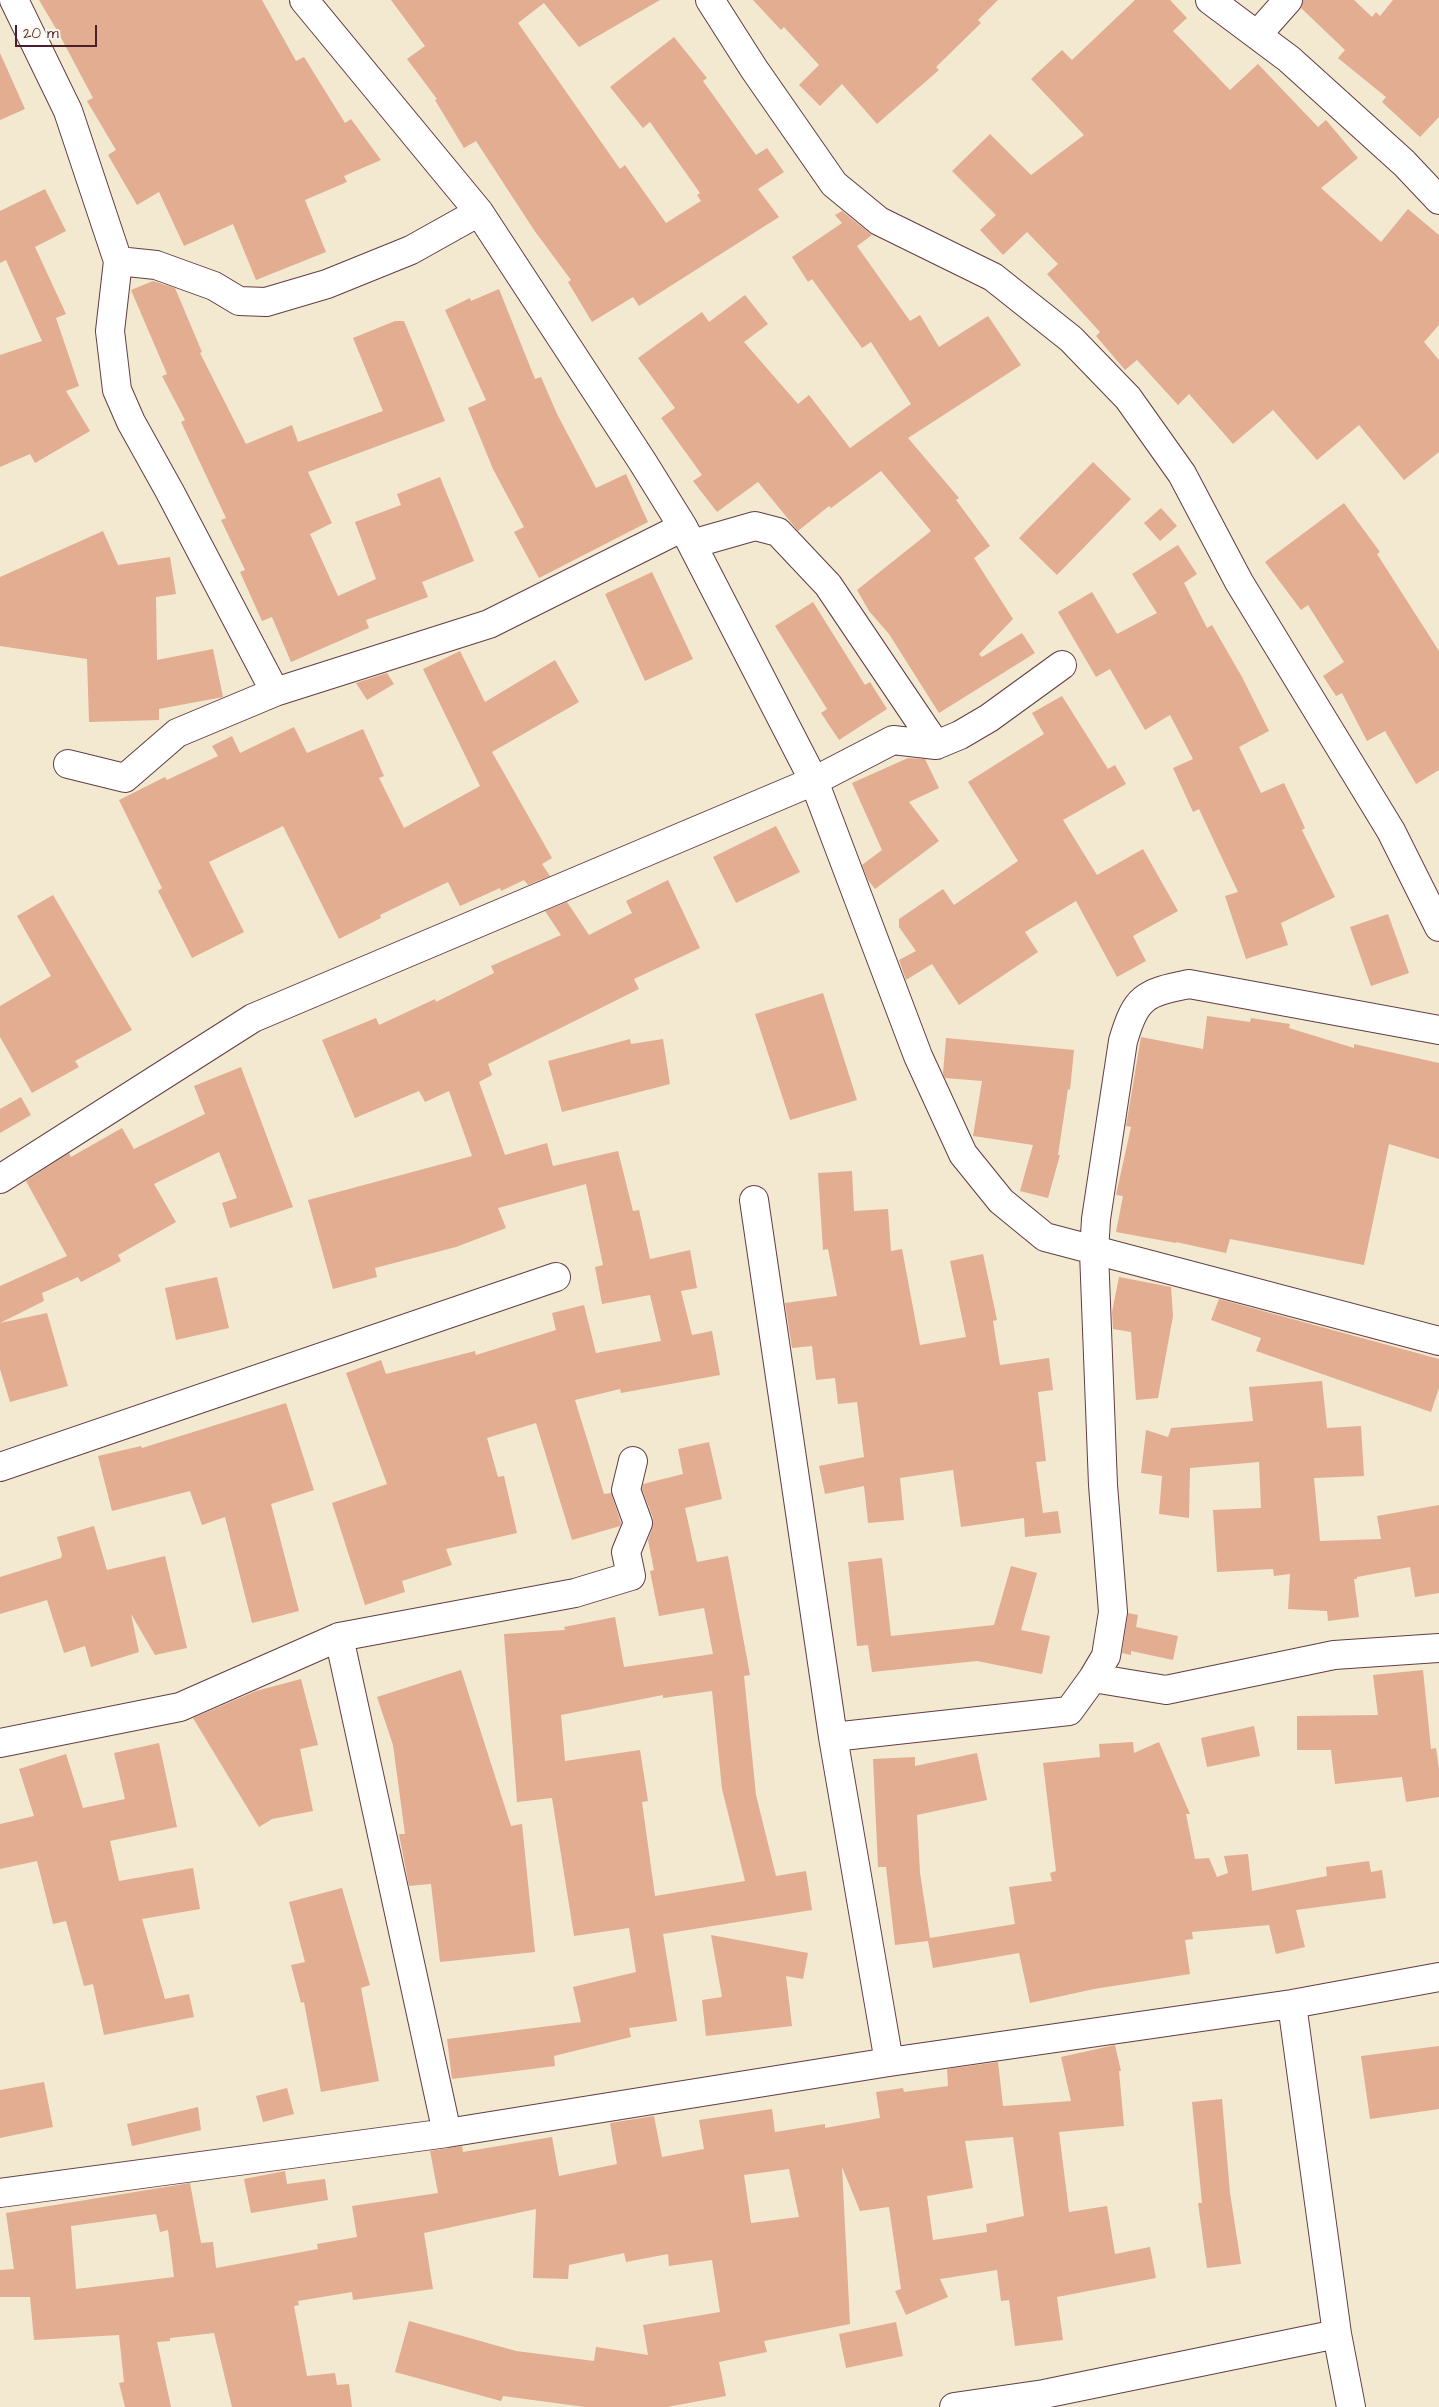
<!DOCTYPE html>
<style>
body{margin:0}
#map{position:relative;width:1439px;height:2407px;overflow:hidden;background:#f2e9d0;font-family:"Architects Daughter",sans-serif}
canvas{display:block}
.scale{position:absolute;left:15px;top:25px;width:82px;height:22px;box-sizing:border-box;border:2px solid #4a1f2b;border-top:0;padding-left:6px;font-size:15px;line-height:18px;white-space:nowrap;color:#4a1f2b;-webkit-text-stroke:4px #fbf7ec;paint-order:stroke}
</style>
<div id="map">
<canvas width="1439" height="2407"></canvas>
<div class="scale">20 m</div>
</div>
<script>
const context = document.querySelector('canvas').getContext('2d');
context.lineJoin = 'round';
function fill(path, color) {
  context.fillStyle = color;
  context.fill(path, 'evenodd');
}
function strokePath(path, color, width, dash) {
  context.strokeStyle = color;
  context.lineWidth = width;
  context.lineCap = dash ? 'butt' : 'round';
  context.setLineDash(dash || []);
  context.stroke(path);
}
fill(new Path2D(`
 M 39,0 L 262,0 L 296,61 L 304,57 L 345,123 L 351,119 L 381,160 L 344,176 L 347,182 L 305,200 L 326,252 L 256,280 L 233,224 L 184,246 L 159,192 L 137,205 L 108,155 L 116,150 L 87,101 L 93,98 L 58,32 Z
 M 391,0 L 660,0 L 579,47 L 544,3 L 518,23 L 620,169 L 625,165 L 666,223 L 701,201 L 697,195 L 700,193 L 650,122 L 643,128 L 610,87 L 674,37 L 707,78 L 703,81 L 756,155 L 767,148 L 784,172 L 758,189 L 779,217 L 639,306 L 633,297 L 592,322 L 568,282 L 571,280 L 534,230 L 476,141 L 464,148 L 435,100 L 437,99 L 407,59 L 425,46 Z
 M 753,0 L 998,0 L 978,20 L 981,23 L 936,67 L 939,70 L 877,124 L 842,84 L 820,106 L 799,85 L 819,65 L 784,27 L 781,30 Z
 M 1135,0 L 1170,0 L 1187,18 L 1173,31 L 1230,90 L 1258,64 L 1318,127 L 1326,120 L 1358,158 L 1321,188 L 1381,242 L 1408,209 L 1439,235 L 1439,325 L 1424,342 L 1439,360 L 1439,452 L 1404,480 L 1359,425 L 1317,460 L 1273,410 L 1233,444 L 1189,394 L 1178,405 L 1137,360 L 1125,370 L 1096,336 L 1100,332 L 1047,274 L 1058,264 L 1027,232 L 1003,255 L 980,230 L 996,215 L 952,171 L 990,134 L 1031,175 L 1084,135 L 1031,79 L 1062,50 L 1072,60 Z
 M 1303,0 L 1354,0 L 1372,17 L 1376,12 L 1380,16 L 1393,0 L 1439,0 L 1439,117 L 1420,137 L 1382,102 L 1386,97 L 1338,58 L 1345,50 L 1301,8 Z
 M 0,53 L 25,109 L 0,120 Z
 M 45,189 L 66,231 L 35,247 L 66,314 L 56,318 L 79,386 L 66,391 L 90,431 L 35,463 L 30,454 L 0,467 L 0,355 L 42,341 L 6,260 L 0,263 L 0,211 Z
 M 842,211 L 872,235 L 857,246 L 910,321 L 920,315 L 939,347 L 988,316 L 1021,365 L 908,438 L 959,498 L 956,500 L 990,546 L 974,558 L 1013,619 L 979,654 L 982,657 L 1022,633 L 1035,653 L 939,713 L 889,634 L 869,611 L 857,590 L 931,531 L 881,471 L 831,508 L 829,506 L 798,531 L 758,482 L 717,512 L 693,481 L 702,475 L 661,418 L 675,408 L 638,358 L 702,312 L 709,322 L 745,295 L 768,324 L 744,342 L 798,404 L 809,395 L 850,448 L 911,404 L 871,342 L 862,348 L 812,279 L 808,282 L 792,257 L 842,223 L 835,215 Z
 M 153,281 L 175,288 L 202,352 L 200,353 L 246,444 L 292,425 L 298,442 L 383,411 L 353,338 L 395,321 L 404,321 L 445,421 L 308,472 L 332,523 L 310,534 L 338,596 L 376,579 L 355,522 L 401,505 L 397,494 L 440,477 L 474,561 L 422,582 L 428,597 L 366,620 L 369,628 L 291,662 L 272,617 L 262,621 L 240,572 L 245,570 L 221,520 L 226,518 L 181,422 L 185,420 L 162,376 L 167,374 L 131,290 Z
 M 499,289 L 535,379 L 541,377 L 557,414 L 596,488 L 626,474 L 648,522 L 539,578 L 514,532 L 524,527 L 493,469 L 468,408 L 486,400 L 445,310 L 470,298 L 471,301 Z
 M 1093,462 L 1131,499 L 1057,575 L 1019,538 Z
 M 1344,503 L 1380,552 L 1377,554 L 1439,651 L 1439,770 L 1416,784 L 1385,731 L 1367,741 L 1342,693 L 1336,696 L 1323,676 L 1344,662 L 1308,605 L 1301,610 L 1265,562 Z
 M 1161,508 L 1177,526 L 1160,541 L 1144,523 Z
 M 103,531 L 118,565 L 170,557 L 176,594 L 156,597 L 157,660 L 213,649 L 223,697 L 159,709 L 159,720 L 89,722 L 87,659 L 0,646 L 0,577 Z
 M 1178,545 L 1197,574 L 1184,583 L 1207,628 L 1212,625 L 1242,677 L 1269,731 L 1239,747 L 1261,793 L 1284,783 L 1305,828 L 1302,830 L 1335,897 L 1281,923 L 1288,945 L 1246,959 L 1225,896 L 1238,892 L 1199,809 L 1193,812 L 1173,768 L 1193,759 L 1170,715 L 1145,730 L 1110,669 L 1096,677 L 1058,612 L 1092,592 L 1117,634 L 1157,613 L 1132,574 Z
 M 652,572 L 693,659 L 645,681 L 605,594 Z
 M 813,602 L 865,685 L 870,682 L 887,709 L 839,740 L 821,713 L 827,709 L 775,626 Z
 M 460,651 L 485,702 L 555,660 L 579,702 L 492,752 L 552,858 L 542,864 L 550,876 L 528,885 L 524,880 L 501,891 L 500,888 L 460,906 L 448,882 L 380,915 L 381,918 L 339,939 L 283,826 L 209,862 L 244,932 L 192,958 L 158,891 L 162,888 L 119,800 L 165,777 L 167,780 L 218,756 L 212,746 L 232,736 L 240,753 L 294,727 L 307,753 L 363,729 L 384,776 L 379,778 L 404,828 L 480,786 L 423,669 Z
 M 387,673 L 394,684 L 367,700 L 356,683 Z
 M 1062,696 L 1108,769 L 1115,765 L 1126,784 L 1063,820 L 1097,875 L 1143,849 L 1178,911 L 1133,936 L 1146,961 L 1117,977 L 1076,901 L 1025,932 L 1038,952 L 959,1005 L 932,964 L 906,980 L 899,960 L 916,951 L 899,927 L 899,919 L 943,889 L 954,905 L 1018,861 L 968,782 L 1044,734 L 1032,713 Z
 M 908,758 L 925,759 L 939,788 L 909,802 L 939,841 L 875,889 L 868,880 L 862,865 L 882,850 L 852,783 Z
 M 776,826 L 800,872 L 736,903 L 713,857 Z
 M 668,880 L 700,948 L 634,979 L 639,989 L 488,1064 L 492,1075 L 479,1082 L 505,1155 L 547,1143 L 553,1166 L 618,1151 L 633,1211 L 639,1210 L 650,1259 L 690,1250 L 697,1288 L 681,1291 L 692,1335 L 712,1331 L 720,1375 L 621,1393 L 620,1389 L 575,1400 L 604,1494 L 611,1493 L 621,1523 L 620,1526 L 572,1540 L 536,1423 L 487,1438 L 498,1477 L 504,1476 L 517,1533 L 446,1549 L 452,1565 L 402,1581 L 405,1592 L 365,1605 L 332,1503 L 387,1484 L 346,1373 L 381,1360 L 386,1374 L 475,1351 L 476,1355 L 556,1330 L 552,1313 L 584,1305 L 596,1353 L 661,1341 L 650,1295 L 602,1304 L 595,1267 L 603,1265 L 586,1184 L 498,1208 L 506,1228 L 456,1247 L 375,1268 L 377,1277 L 333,1289 L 308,1200 L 472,1156 L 449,1091 L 425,1102 L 419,1091 L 355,1118 L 322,1040 L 376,1018 L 379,1025 L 435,999 L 436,1002 L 494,973 L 491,966 L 561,935 L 545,911 L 567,902 L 589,935 L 632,913 L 626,901 Z
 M 53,895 L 132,1030 L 75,1061 L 79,1067 L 32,1093 L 0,1037 L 0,1006 L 51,976 L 17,916 Z
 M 1388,914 L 1409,973 L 1371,986 L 1350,927 Z
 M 823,993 L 857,1100 L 790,1120 L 755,1014 Z
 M 1207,1016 L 1250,1022 L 1251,1018 L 1290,1024 L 1289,1028 L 1354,1048 L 1354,1044 L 1439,1063 L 1439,1159 L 1389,1144 L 1364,1265 L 1230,1239 L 1226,1253 L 1176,1242 L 1176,1243 L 1116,1232 L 1123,1196 L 1116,1195 L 1131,1127 L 1126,1126 L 1141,1037 L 1203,1049 Z
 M 946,1038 L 1074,1050 L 1070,1090 L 1068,1089 L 1058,1155 L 1060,1155 L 1048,1198 L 1020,1191 L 1033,1145 L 973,1136 L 982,1081 L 945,1078 L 943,1073 Z
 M 630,1039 L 631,1044 L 663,1039 L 670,1084 L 562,1112 L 548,1061 Z
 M 241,1067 L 293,1207 L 230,1228 L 222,1203 L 237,1198 L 219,1152 L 154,1184 L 176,1222 L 118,1255 L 121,1261 L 81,1282 L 78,1277 L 42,1293 L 44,1301 L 0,1323 L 0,1286 L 67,1256 L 26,1181 L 69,1153 L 71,1157 L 122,1128 L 134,1149 L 205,1114 L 194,1086 Z
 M 21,1097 L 31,1115 L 0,1133 L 0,1109 Z
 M 852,1171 L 854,1211 L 888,1209 L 891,1251 L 902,1249 L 920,1345 L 966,1337 L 950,1261 L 983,1254 L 997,1320 L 993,1321 L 1000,1365 L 1049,1358 L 1053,1390 L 1038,1392 L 1046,1461 L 1036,1462 L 1043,1513 L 1058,1511 L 1061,1533 L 1025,1537 L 1024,1518 L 961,1527 L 953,1470 L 900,1478 L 904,1520 L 868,1523 L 864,1486 L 825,1494 L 819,1466 L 864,1457 L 857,1402 L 838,1404 L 835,1378 L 816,1380 L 812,1346 L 792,1348 L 785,1303 L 837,1296 L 828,1249 L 823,1250 L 818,1173 Z
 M 217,1277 L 229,1328 L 176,1340 L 165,1288 Z
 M 1119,1277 L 1171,1287 L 1173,1316 L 1158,1398 L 1136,1400 L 1131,1332 L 1113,1329 L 1112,1312 Z
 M 1219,1299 L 1439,1359 L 1439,1388 L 1431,1412 L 1256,1351 L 1261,1338 L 1211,1320 Z
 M 47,1313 L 68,1386 L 10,1402 L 0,1369 L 0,1323 Z
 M 1322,1381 L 1327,1428 L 1361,1426 L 1364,1476 L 1314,1478 L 1320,1541 L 1381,1539 L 1377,1516 L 1439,1505 L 1439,1593 L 1415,1597 L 1410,1567 L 1357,1577 L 1357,1579 L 1354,1579 L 1359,1617 L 1328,1621 L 1327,1611 L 1288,1609 L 1290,1574 L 1274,1576 L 1273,1569 L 1217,1572 L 1213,1510 L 1261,1508 L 1259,1462 L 1190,1468 L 1189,1518 L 1159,1514 L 1162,1476 L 1141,1473 L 1146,1430 L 1168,1437 L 1171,1428 L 1253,1421 L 1249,1387 Z
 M 286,1403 L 314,1490 L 271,1504 L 299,1611 L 252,1623 L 225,1517 L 202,1525 L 190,1491 L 112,1511 L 98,1456 L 141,1446 L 142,1448 Z
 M 709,1442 L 722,1499 L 685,1508 L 697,1562 L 728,1556 L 750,1675 L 744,1676 L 756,1795 L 776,1876 L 806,1871 L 812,1910 L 663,1934 L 677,2021 L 629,2028 L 631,2037 L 554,2056 L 555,2066 L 452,2079 L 447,2039 L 581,2022 L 573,1987 L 636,1972 L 629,1928 L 574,1936 L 552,1798 L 517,1802 L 504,1634 L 565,1630 L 564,1627 L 615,1617 L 624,1667 L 713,1654 L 704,1608 L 659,1616 L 650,1571 L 654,1570 L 648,1540 L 652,1529 L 653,1518 L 642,1489 L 643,1484 L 683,1474 L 678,1449 ZM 712,1691 L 722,1789 L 745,1881 L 655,1896 L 642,1802 L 648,1801 L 640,1750 L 565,1761 L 561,1715 L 663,1695 L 663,1698 Z
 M 94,1526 L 107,1570 L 165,1556 L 187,1648 L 155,1655 L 131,1614 L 139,1652 L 91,1667 L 85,1646 L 64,1653 L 47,1600 L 0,1614 L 0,1577 L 61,1558 L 62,1555 L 57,1537 Z
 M 882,1558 L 891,1636 L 994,1625 L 1011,1566 L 1037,1573 L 1021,1630 L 1050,1636 L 1042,1674 L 977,1661 L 872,1672 L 868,1645 L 857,1646 L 848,1562 Z
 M 1128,1613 L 1138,1615 L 1136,1627 L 1178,1636 L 1173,1660 L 1131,1651 L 1131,1655 L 1122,1653 Z
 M 461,1670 L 511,1826 L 522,1824 L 535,1952 L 440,1962 L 431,1884 L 409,1886 L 399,1834 L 405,1834 L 393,1745 L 377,1697 Z
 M 1423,1670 L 1431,1749 L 1436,1748 L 1439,1769 L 1439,1797 L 1406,1802 L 1402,1777 L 1335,1784 L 1331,1750 L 1297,1750 L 1297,1716 L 1378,1715 L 1373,1675 Z
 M 301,1679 L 318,1745 L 300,1749 L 313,1811 L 272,1819 L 259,1827 L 193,1718 L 256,1691 Z
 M 1254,1726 L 1260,1756 L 1207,1767 L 1201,1738 Z
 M 1133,1742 L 1134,1753 L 1159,1742 L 1190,1814 L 1186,1814 L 1195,1859 L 1209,1858 L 1217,1877 L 1228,1873 L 1224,1856 L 1248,1854 L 1252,1891 L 1327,1876 L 1326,1867 L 1369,1861 L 1371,1872 L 1382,1870 L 1386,1898 L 1296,1910 L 1305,1947 L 1276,1954 L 1269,1925 L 1192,1932 L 1193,1939 L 1185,1940 L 1190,1974 L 1094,1989 L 1030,2003 L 1019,1953 L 933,1968 L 928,1941 L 895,1945 L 886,1867 L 878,1867 L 873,1759 L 915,1757 L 915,1766 L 977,1753 L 987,1800 L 917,1815 L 920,1873 L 930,1938 L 1015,1924 L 1009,1887 L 1052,1881 L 1050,1873 L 1056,1871 L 1043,1763 L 1100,1757 L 1099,1744 Z
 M 159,1743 L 177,1827 L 110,1841 L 119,1881 L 193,1868 L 200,1909 L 142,1919 L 165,1999 L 189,1994 L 194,2017 L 104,2035 L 93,1984 L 84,1986 L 66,1921 L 53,1924 L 37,1861 L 0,1869 L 0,1824 L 34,1816 L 19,1769 L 66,1754 L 83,1808 L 125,1799 L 114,1753 Z
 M 342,1888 L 370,1985 L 361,1988 L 379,2081 L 321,2092 L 304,2002 L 301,2003 L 291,1965 L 305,1962 L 289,1902 Z
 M 711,1935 L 808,1953 L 803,1979 L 786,1976 L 792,2026 L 706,2036 L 702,2000 L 722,1997 Z
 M 1115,2045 L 1121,2071 L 1119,2071 L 1124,2126 L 1059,2132 L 1069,2212 L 1107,2206 L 1115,2254 L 1150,2247 L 1156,2278 L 1057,2297 L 1063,2340 L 1015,2346 L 1009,2300 L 1001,2301 L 997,2270 L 940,2279 L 948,2297 L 906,2315 L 895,2291 L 901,2289 L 889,2207 L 860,2211 L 842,2167 L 850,2324 L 764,2341 L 767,2352 L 719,2362 L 726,2396 L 667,2407 L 585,2407 L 503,2396 L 501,2401 L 395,2372 L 409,2321 L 516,2351 L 594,2361 L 596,2347 L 648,2355 L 643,2325 L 720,2312 L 712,2260 L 669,2266 L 668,2254 L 626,2262 L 624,2253 L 569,2265 L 568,2279 L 533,2278 L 536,2209 L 424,2233 L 433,2289 L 353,2300 L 352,2292 L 298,2301 L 299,2305 L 294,2306 L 307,2376 L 335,2373 L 337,2385 L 349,2384 L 352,2407 L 232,2407 L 214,2333 L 170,2338 L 170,2341 L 157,2342 L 171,2407 L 125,2407 L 119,2383 L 124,2382 L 119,2335 L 34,2340 L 30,2297 L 0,2297 L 0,2270 L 14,2269 L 6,2213 L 190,2183 L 201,2243 L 213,2242 L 216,2268 L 318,2249 L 317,2244 L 357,2237 L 352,2206 L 438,2193 L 430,2151 L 462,2146 L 463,2152 L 552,2137 L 559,2176 L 617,2164 L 610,2123 L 654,2116 L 662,2157 L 704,2149 L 699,2120 L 772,2109 L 775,2132 L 825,2124 L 825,2128 L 880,2118 L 876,2092 L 903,2088 L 904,2092 L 948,2086 L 947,2069 L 998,2062 L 1003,2106 L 1071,2101 L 1061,2057 ZM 1013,2137 L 1024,2216 L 986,2224 L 987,2232 L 933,2240 L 927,2196 L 973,2188 L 965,2141 ZM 789,2169 L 799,2217 L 751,2223 L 744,2175 ZM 156,2214 L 160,2232 L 168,2230 L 174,2277 L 76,2289 L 71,2226 Z
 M 1439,2046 L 1439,2109 L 1370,2119 L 1361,2056 Z
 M 44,2082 L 53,2127 L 0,2138 L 0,2090 Z
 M 287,2088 L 294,2114 L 263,2122 L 256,2096 Z
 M 1222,2099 L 1230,2193 L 1241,2264 L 1207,2268 L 1198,2203 L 1202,2203 L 1192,2102 Z
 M 198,2107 L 201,2130 L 132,2146 L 127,2124 Z
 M 285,2171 L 287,2184 L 325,2179 L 328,2200 L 251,2213 L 244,2179 Z
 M 896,2322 L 903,2356 L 846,2368 L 839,2334 Z`), '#e2ad91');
const minor = new Path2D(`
 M 14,0 L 68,111 L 118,261 L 110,331 L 117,390 L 131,422 L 170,492 L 275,692
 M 304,0 L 479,212 L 642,461 L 683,527 L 814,781 L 918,1056 L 963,1154 L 1001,1201 L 1045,1237 L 1439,1341
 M 710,0 L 754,69 L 834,184 L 879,221 L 993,277 L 1071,339 L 1128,398 L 1182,474 L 1239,582 L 1391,831 L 1439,927
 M 1210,0 L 1289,59 L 1404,163 L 1439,200
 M 1257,35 L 1288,0
 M 118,261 L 156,265 L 214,286 L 239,301 L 266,302 L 327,284 L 411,250 L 479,212
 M 692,544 L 755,526 L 778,532 L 828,585 L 936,745
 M 68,764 L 125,778 L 177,733 L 275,692 L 489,624 L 683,527
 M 0,1179 L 253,1018 L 814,781 L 893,740 L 936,745 L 960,735 L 989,718 L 1062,665
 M 754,1200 L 833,1737 L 889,2062
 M 0,1467 L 556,1277
 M 339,1637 L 447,2133
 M 1093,1678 L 1166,1690 L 1334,1655 L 1439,1648
 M 833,1737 L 1069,1711 L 1093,1678 L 1106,1656 L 1113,1612 L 1103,1485 L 1094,1252 L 1096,1219 L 1123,1041 C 1136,997 1144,993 1189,984 L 1439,1030
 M 0,1743 L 180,1707 L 339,1637 L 575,1593 L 631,1576 L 626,1552 L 638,1523 L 626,1490 L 633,1461
 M 1292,2004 L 1337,2334 L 1351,2407
 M 0,2193 L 447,2133 L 889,2062 L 1292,2004 L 1439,1977
 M 954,2407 L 1044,2394 L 1337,2334`);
strokePath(minor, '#633d44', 30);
strokePath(minor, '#fff', 28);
</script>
